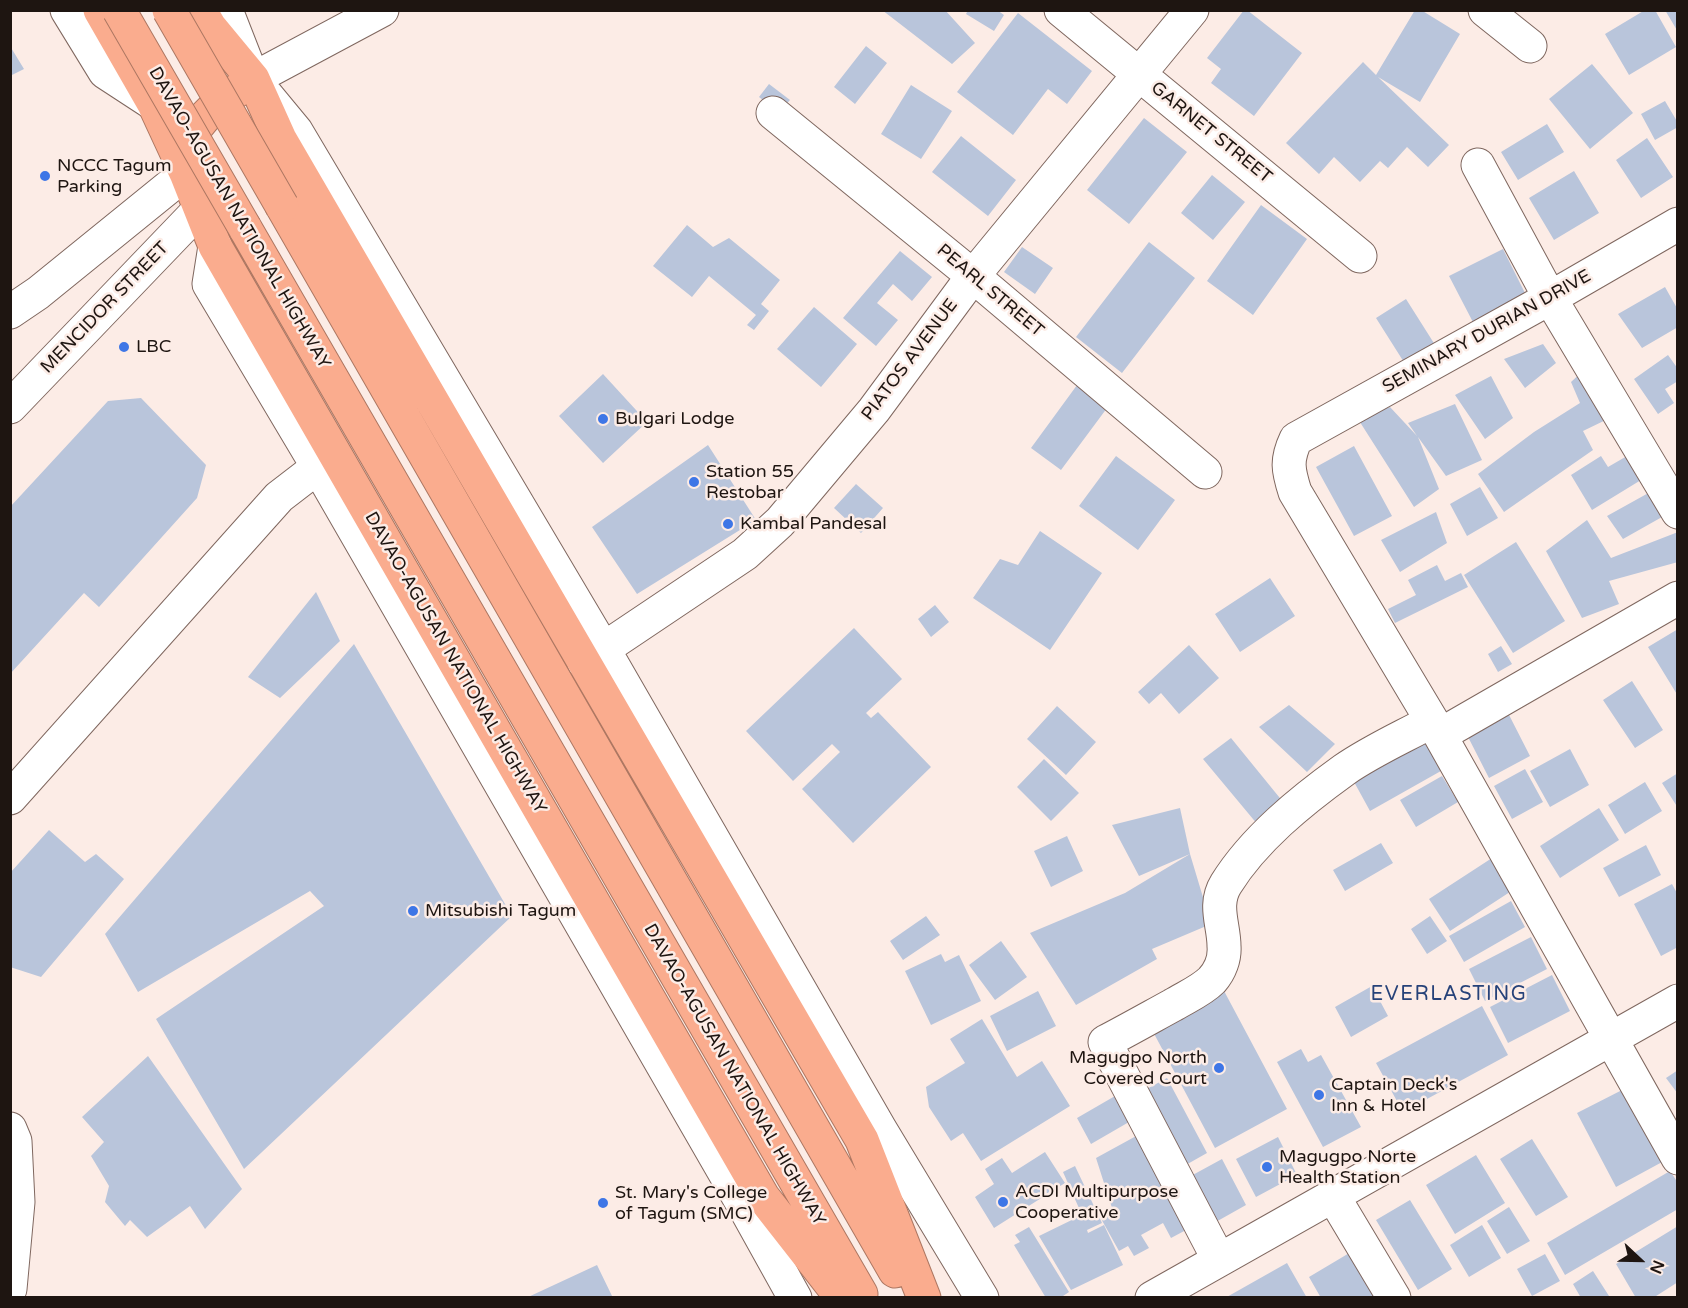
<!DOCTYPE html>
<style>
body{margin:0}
#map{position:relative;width:1688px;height:1308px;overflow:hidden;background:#fcece6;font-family:"Varela Round",sans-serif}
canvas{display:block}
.frame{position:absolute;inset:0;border:12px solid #1e1511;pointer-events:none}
.north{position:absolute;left:1610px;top:1230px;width:60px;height:60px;-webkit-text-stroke:4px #fcece6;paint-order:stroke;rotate:112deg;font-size:16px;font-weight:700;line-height:24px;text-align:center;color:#1e1511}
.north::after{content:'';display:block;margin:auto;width:21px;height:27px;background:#1e1511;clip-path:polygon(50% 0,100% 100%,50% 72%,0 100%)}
</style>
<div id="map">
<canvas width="1688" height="1308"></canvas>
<div class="frame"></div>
<div class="north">N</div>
</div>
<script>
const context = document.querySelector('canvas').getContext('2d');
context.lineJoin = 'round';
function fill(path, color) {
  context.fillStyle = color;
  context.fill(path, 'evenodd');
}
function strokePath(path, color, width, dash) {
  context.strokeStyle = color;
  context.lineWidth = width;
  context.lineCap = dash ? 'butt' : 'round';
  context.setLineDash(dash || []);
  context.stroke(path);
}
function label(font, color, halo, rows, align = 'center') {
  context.font = font + ' "Varela Round",sans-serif';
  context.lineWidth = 5;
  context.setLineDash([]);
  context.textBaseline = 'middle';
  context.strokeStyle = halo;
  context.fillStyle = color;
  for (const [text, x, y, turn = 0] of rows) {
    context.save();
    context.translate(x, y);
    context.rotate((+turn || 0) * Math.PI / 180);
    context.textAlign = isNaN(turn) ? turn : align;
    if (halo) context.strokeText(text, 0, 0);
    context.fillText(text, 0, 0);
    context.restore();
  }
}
fill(new Path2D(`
 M 882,10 L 945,10 L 975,43 L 952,64 Z
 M 968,10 L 997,10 L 1004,15 L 994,31 L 966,14 Z
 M 1244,10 L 1247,10 L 1302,53 L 1254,116 L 1211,83 L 1221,69 L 1207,58 Z
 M 1415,10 L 1421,10 L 1460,34 L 1420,102 L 1378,77 L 1449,145 L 1428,167 L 1407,147 L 1388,168 L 1380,161 L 1360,182 L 1334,157 L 1319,174 L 1286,143 L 1363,62 L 1376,75 Z
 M 1645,10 L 1655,10 L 1676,47 L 1629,75 L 1605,34 Z
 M 1665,10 L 1678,10 L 1678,32 Z
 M 1018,13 L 1092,71 L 1067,104 L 1048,89 L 1013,135 L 957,92 Z
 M 10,46 L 24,69 L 10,76 Z
 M 866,46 L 887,63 L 855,104 L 834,87 Z
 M 1592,64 L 1633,113 L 1590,149 L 1549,99 Z
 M 769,84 L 790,100 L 779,112 L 759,97 Z
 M 911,85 L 952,111 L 921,159 L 881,134 Z
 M 1665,101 L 1678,123 L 1678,127 L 1655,140 L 1641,114 Z
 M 1144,118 L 1187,152 L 1129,224 L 1087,190 Z
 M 1547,124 L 1564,152 L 1518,180 L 1501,152 Z
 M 961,136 L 1016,180 L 988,216 L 932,172 Z
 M 1647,138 L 1673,177 L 1641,198 L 1616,160 Z
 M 1574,171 L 1599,213 L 1554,240 L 1529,198 Z
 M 1212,175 L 1245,202 L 1213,240 L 1181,213 Z
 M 1261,205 L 1307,239 L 1253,315 L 1207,281 Z
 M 687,225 L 713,247 L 729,238 L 780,280 L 761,304 L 769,311 L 754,330 L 747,325 L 756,315 L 709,276 L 692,297 L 653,266 Z
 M 1149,242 L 1195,278 L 1122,373 L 1076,337 Z
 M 1022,247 L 1053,268 L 1035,294 L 1004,272 Z
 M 1503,249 L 1528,299 L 1475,326 L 1449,276 Z
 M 900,251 L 932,277 L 912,301 L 893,284 L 877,303 L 898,320 L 876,346 L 843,318 Z
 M 1665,287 L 1678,310 L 1678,327 L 1642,348 L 1618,314 Z
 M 1406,299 L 1437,348 L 1407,367 L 1376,318 Z
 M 814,307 L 857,344 L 821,387 L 777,349 Z
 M 1543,344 L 1556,363 L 1525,388 L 1504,359 Z
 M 1668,355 L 1678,369 L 1678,381 L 1665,389 L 1674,403 L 1658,414 L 1634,379 Z
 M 1585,369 L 1614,416 L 1583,431 L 1593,450 L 1504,512 L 1478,474 L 1534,432 L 1580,403 L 1571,382 Z
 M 603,374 L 647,422 L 603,463 L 559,416 Z
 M 1491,376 L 1513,418 L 1485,439 L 1455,395 Z
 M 1080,381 L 1110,404 L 1061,470 L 1031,448 Z
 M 141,398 L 206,465 L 197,498 L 99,607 L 84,593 L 10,674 L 10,507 L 108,401 Z
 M 1455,404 L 1482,460 L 1446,476 L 1418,437 L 1439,489 L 1414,507 L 1358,419 L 1390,407 L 1417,436 L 1408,423 Z
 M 708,445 L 756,520 L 637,594 L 592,527 Z
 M 1354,446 L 1392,516 L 1354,536 L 1316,467 Z
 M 1116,456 L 1175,500 L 1138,550 L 1079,506 Z
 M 1601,456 L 1608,467 L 1627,456 L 1641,480 L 1592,510 L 1571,475 Z
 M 856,484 L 883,508 L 861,533 L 834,508 Z
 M 1480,487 L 1498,518 L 1467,536 L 1450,504 Z
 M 1652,491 L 1662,517 L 1623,539 L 1607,516 Z
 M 1436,512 L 1447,543 L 1400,572 L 1381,540 Z
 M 1587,520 L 1611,558 L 1678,532 L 1678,562 L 1609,581 L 1619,604 L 1582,618 L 1546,551 Z
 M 1040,531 L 1102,573 L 1050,650 L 973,598 L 1000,559 L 1018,565 Z
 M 1516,542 L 1565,621 L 1513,653 L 1464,575 Z
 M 1437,565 L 1445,581 L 1461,573 L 1468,587 L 1395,623 L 1388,609 L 1416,595 L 1408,580 Z
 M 1270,578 L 1295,616 L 1240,652 L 1215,614 Z
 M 316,592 L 340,641 L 280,698 L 248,677 Z
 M 935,605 L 949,622 L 931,637 L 918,619 Z
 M 854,628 L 902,679 L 866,713 L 871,718 L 878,712 L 931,767 L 853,843 L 802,789 L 840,752 L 832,744 L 793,781 L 746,731 Z
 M 1678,629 L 1678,696 L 1648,647 Z
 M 354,644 L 512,916 L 244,1169 L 156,1019 L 324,906 L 310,891 L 138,992 L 105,934 Z
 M 1189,645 L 1219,678 L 1179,714 L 1161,693 L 1149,704 L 1138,692 Z
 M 1501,646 L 1512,664 L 1498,672 L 1488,654 Z
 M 1632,681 L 1663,730 L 1635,748 L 1603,700 Z
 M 1289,705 L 1335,744 L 1307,772 L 1259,727 Z
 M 1057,706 L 1096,742 L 1066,775 L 1027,739 Z
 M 1507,711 L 1530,756 L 1489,778 L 1466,733 Z
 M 1431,736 L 1448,767 L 1370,811 L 1353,780 Z
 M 1231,738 L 1288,808 L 1263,831 L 1203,759 Z
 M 1570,749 L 1589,785 L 1550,807 L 1530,771 Z
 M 1044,759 L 1079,793 L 1051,821 L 1017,787 Z
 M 1525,769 L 1543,802 L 1512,819 L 1494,786 Z
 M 1678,773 L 1678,808 L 1662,783 Z
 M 1442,776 L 1458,802 L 1416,827 L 1400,800 Z
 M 1645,782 L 1662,811 L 1625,834 L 1608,805 Z
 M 1180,808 L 1190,854 L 1211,924 L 1152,949 L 1157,959 L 1076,1005 L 1030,933 L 1125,893 L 1190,854 L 1139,876 L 1112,825 Z
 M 1599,808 L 1619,840 L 1560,878 L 1540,846 Z
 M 49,830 L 85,862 L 96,854 L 124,879 L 41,977 L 10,967 L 10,873 Z
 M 1067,836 L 1083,871 L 1051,887 L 1034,851 Z
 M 1381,843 L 1393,863 L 1345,891 L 1333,870 Z
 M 1646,845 L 1661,875 L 1619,897 L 1603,868 Z
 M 1492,858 L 1513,890 L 1450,931 L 1429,899 Z
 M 1672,884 L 1678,895 L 1678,947 L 1661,956 L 1634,904 Z
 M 1511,901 L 1525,927 L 1464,962 L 1449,936 Z
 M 926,916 L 940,935 L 903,960 L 890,941 Z
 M 1430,916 L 1447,941 L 1427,954 L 1411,929 Z
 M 1531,937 L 1547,969 L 1485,1001 L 1469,969 Z
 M 1001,941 L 1027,977 L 995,1000 L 969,965 Z
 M 941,954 L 945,962 L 959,955 L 981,1001 L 931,1025 L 905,971 Z
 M 1552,975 L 1570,1011 L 1508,1043 L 1490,1007 Z
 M 1372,986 L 1388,1016 L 1351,1037 L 1335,1007 Z
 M 1223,989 L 1287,1109 L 1215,1148 L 1151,1028 Z
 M 1038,991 L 1056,1026 L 1007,1051 L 990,1016 Z
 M 1482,1006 L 1508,1055 L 1403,1112 L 1376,1063 Z
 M 982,1019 L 1017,1077 L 1042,1061 L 1070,1106 L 981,1161 L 963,1133 L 951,1141 L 929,1107 L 926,1087 L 965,1063 L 950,1039 Z
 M 1301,1049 L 1308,1062 L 1321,1055 L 1361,1127 L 1323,1147 L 1277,1062 Z
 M 148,1056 L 242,1189 L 205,1229 L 190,1206 L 147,1237 L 130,1220 L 125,1226 L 105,1202 L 109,1186 L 91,1156 L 104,1142 L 82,1117 Z
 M 1678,1070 L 1678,1094 L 1666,1078 Z
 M 1167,1078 L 1207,1153 L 1184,1166 L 1143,1091 Z
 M 1626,1088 L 1664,1161 L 1616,1187 L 1577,1113 Z
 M 1115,1096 L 1129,1122 L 1091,1144 L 1077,1118 Z
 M 1138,1135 L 1186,1230 L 1171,1238 L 1163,1223 L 1141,1235 L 1149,1248 L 1134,1256 L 1128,1246 L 1119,1251 L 1099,1215 L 1112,1208 L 1096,1158 Z
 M 1278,1137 L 1297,1175 L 1256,1197 L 1236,1159 Z
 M 1532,1139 L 1568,1197 L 1536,1216 L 1500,1159 Z
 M 1045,1152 L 1065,1183 L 994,1228 L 975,1197 L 994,1184 L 985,1169 L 1002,1158 L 1012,1173 Z
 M 1476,1155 L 1505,1203 L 1455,1234 L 1426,1185 Z
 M 1222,1159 L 1246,1205 L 1214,1223 L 1189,1177 Z
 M 1075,1166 L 1102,1223 L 1087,1230 L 1088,1233 L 1104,1225 L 1123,1265 L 1071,1290 L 1039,1236 L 1082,1215 L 1063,1172 Z
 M 1670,1171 L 1678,1183 L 1678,1209 L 1565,1275 L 1547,1243 Z
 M 1410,1200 L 1452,1269 L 1418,1290 L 1376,1220 Z
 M 1509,1207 L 1530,1241 L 1507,1254 L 1487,1221 Z
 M 1482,1225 L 1501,1258 L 1469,1277 L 1450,1245 Z
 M 1678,1226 L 1678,1282 L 1653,1298 L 1636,1298 L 1616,1264 Z
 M 1029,1227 L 1069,1292 L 1060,1298 L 1046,1298 L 1014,1245 L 1020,1242 L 1015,1235 Z
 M 1351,1252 L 1377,1298 L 1321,1298 L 1309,1277 Z
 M 1545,1254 L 1560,1281 L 1532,1296 L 1517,1269 Z
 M 1287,1263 L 1307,1298 L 1225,1298 Z
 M 597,1265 L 613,1298 L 526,1298 Z
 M 1593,1271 L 1609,1296 L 1607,1298 L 1581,1298 L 1573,1284 Z`), '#b9c5db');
const minor = new Path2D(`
 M 67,10 L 105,72 L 154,104
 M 226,10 L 253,79 L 296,131 L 604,650 L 880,1129 L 982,1298
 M 1061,10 L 1360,256
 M 1485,10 L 1530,46
 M 253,79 L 382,10
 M 773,113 L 973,276 L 1205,472
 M 1478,165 L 1550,298 L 1678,512
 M 1678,224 L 1550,298 L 1296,439 C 1286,460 1288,470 1295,492 L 1432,721 L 1678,1158
 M 215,246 L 209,284 L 318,467 L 745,1208 L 795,1298
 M 10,312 L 38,293 L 186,173
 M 10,407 L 199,210
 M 584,662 L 745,554 L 780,522 L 874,410 L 973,276 L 1192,10
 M 1440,735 L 1678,598
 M 10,798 L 279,497 L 318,467
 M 10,1129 L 15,1141 L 18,1202 L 10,1289
 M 1333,1196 L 1394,1298
 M 1219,1260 L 1105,1042 C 1128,1030 1151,1017 1173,1005 C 1186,997 1201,991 1212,980 C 1220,971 1225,958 1224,946 C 1224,925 1213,905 1226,884 C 1254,839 1301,801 1344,770 C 1371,751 1403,737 1432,721
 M 1152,1298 L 1678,1001`);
const highway = new Path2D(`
 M 100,10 L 154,104 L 186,173 L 215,246 L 763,1197 L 842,1298
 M 200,10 L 210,27 L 253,79 L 280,139 L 862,1140 L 924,1298
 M 184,162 C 185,156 185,148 188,143 C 198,117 223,100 245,85
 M 282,206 L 895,1271
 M 245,228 L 861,1294`);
strokePath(minor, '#7f675f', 35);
strokePath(highway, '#ad7762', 35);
strokePath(minor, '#fff', 33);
strokePath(highway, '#faac8e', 33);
const highwayBridge = new Path2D(`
 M 119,10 L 245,228
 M 169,10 L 282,206`);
strokePath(highwayBridge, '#ad7762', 35, []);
strokePath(highwayBridge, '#faac8e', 33);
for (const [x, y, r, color] of [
 [45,176,6,"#3e76e6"],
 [124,347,6,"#3e76e6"],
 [603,419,6,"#3e76e6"],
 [694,482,6,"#3e76e6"],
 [728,524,6,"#3e76e6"],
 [413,911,6,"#3e76e6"],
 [1219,1068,6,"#3e76e6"],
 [1319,1095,6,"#3e76e6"],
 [1267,1167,6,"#3e76e6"],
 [1003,1202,6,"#3e76e6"],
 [603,1203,6,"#3e76e6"]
]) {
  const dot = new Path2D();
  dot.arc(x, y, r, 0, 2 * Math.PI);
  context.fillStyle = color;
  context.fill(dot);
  strokePath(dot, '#fcece6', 2);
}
label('18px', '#1e1511', '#fcece6', [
 ["GARNET STREET",1211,133,39],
 ["DAVAO-AGUSAN NATIONAL HIGHWAY",239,218,60],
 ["PEARL STREET",990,291,40],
 ["MENCIDOR STREET",105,308,-46],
 ["SEMINARY DURIAN DRIVE",1487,332,-29],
 ["PIATOS AVENUE",910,360,-53],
 ["DAVAO-AGUSAN NATIONAL HIGHWAY",455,663,60],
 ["DAVAO-AGUSAN NATIONAL HIGHWAY",734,1075,60]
]);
label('18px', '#1e1511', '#fcece6', [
 ["NCCC Tagum",57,166],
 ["Parking",57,187],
 ["LBC",136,347],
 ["Bulgari Lodge",615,419],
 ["Station 55",706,472],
 ["Restobar",706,493],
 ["Kambal Pandesal",740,524],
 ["Mitsubishi Tagum",425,911],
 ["Magugpo North",1207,1058,"right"],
 ["Covered Court",1207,1079,"right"],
 ["Captain Deck's",1331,1085],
 ["Inn & Hotel",1331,1106],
 ["Magugpo Norte",1279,1157],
 ["Health Station",1279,1178],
 ["ACDI Multipurpose",1015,1192],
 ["Cooperative",1015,1213],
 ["St. Mary's College",615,1193],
 ["of Tagum (SMC)",615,1214]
], 'left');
context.letterSpacing = '1.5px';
label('20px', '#264279', '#fcece6', [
 ["EVERLASTING",1449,995]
]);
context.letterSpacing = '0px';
</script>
